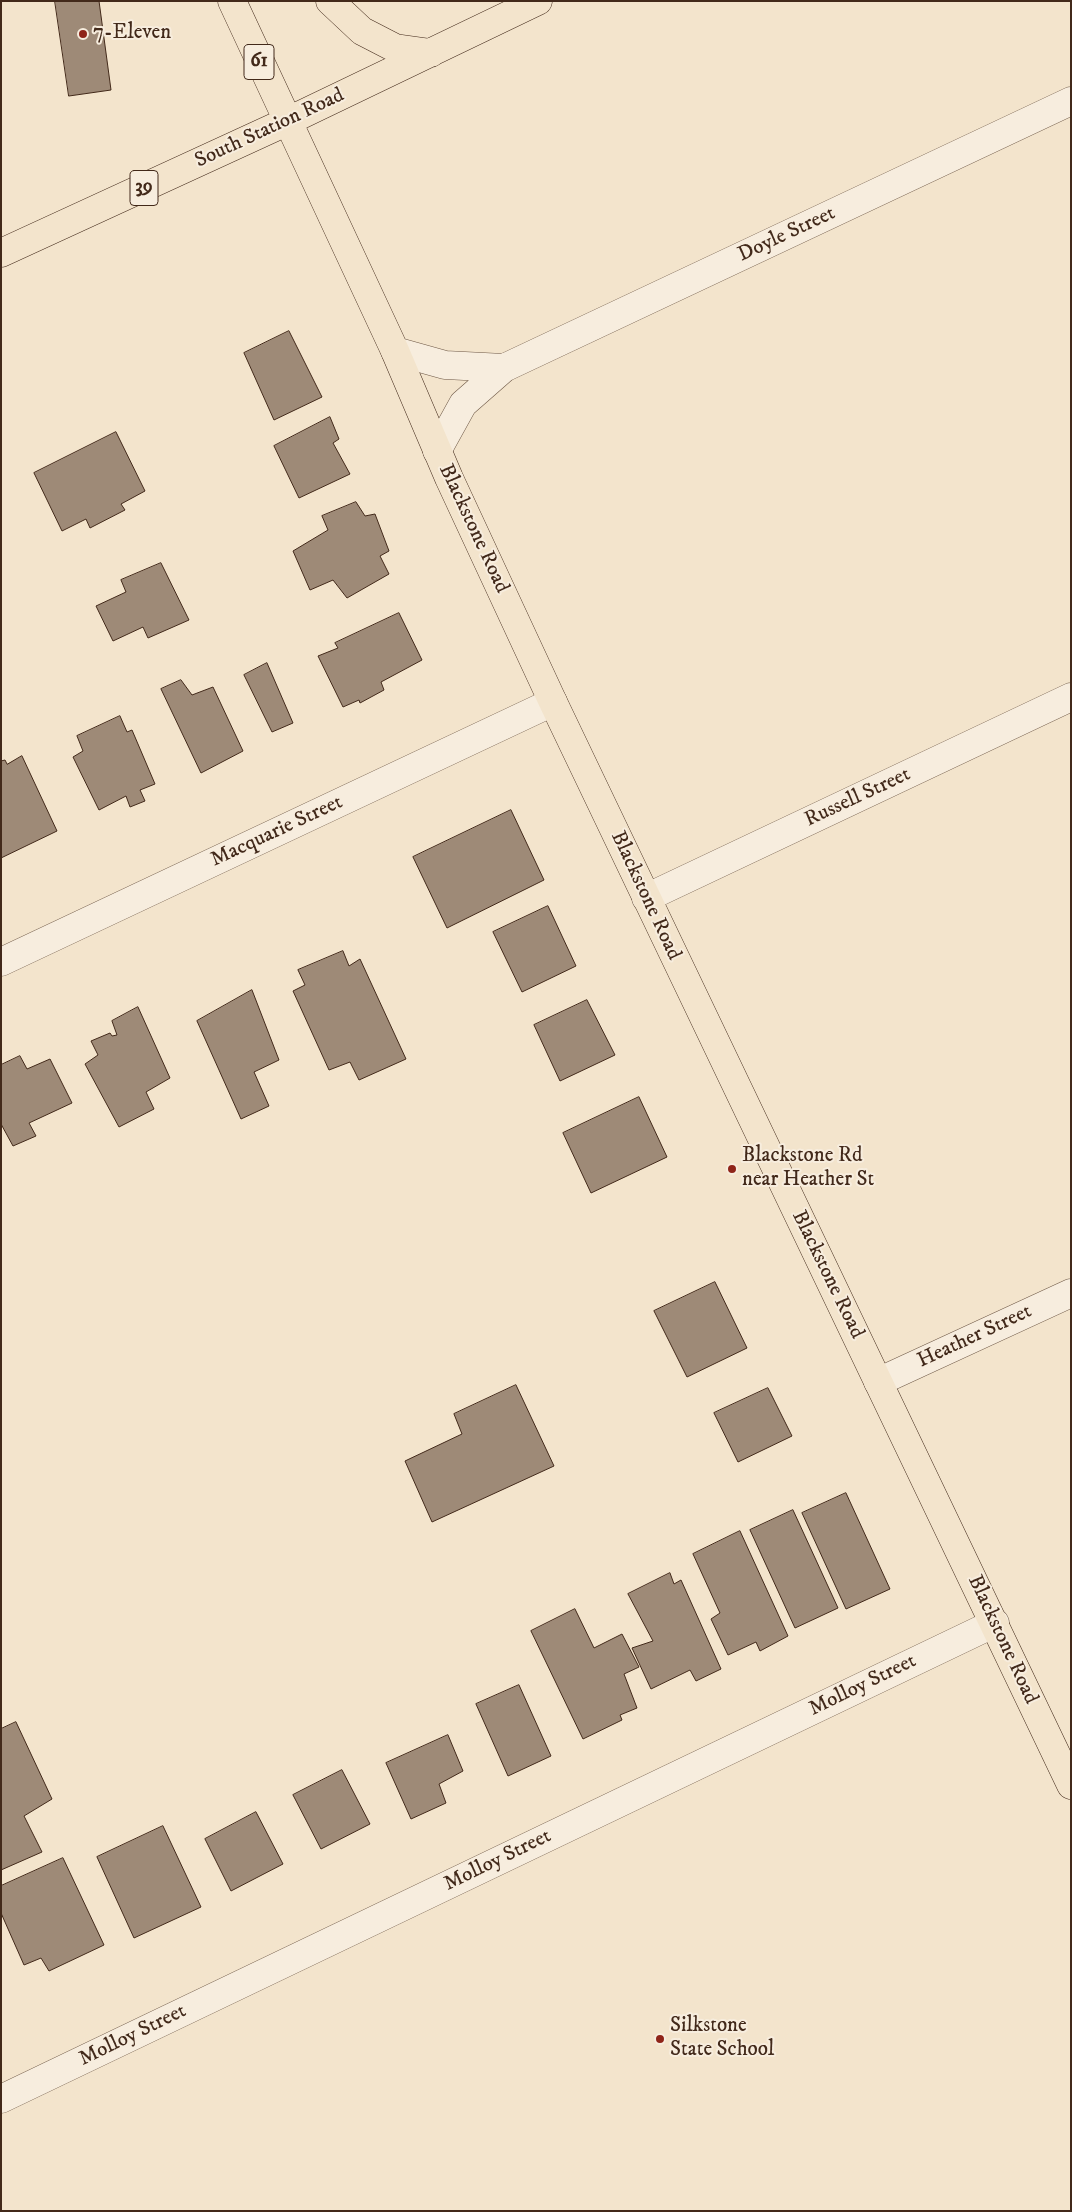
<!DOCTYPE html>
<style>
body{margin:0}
#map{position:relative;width:1072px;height:2212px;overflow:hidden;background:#f3e4cc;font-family:"IM FELL DW Pica",serif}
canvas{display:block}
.frame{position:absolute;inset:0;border:2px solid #42291a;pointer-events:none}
</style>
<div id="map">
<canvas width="1072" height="2212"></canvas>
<div class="frame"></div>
</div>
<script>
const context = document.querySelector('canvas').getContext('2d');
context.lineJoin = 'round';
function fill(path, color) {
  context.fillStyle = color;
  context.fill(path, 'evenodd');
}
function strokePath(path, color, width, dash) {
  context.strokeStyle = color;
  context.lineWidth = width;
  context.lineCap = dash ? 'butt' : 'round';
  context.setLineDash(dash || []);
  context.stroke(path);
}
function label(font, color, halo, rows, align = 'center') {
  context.font = font + ' "IM FELL DW Pica",serif';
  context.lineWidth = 4;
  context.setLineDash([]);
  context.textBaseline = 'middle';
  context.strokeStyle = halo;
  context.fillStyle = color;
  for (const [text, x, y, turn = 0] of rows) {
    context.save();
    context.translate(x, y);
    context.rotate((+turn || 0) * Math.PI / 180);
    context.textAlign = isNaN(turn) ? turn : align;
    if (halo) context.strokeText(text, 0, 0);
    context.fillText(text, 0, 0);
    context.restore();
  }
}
const building = new Path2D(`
 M 55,1 L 99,1 L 111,90 L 69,96 Z
 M 289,331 L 322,397 L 274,420 L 244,353 Z
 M 330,417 L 339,439 L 333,443 L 350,474 L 299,498 L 274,446 Z
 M 116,432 L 145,491 L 121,504 L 125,510 L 90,528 L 86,519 L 62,531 L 34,473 Z
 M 356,502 L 365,516 L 375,514 L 389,551 L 380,556 L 389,574 L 347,598 L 333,580 L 310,590 L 293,551 L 328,530 L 322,516 Z
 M 161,563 L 189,620 L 148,638 L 143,627 L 113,641 L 96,606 L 126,592 L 121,580 Z
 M 399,613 L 422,660 L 381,682 L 384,690 L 360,703 L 359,700 L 343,707 L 318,656 L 338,648 L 335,643 Z
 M 267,663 L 293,723 L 272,732 L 244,675 Z
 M 181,680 L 192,695 L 213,687 L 243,751 L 201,773 L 161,689 Z
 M 120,716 L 127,732 L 132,730 L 155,784 L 140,790 L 145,801 L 130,807 L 126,796 L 99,810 L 73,757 L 83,751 L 77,736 Z
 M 22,756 L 57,831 L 1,858 L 1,761 L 5,760 L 7,764 Z
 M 511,810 L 544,880 L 447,928 L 413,857 Z
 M 548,906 L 576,966 L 522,992 L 493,932 Z
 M 343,951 L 349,966 L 360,959 L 406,1059 L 359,1080 L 350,1062 L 329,1070 L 293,991 L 305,985 L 298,970 Z
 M 252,990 L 279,1060 L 254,1072 L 269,1106 L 241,1119 L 197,1021 Z
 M 587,1000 L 615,1055 L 560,1081 L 534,1025 Z
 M 138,1007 L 170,1078 L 146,1092 L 154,1109 L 119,1127 L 85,1064 L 98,1055 L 91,1041 L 110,1033 L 112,1036 L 117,1035 L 112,1021 Z
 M 20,1056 L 27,1069 L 50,1059 L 72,1103 L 29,1123 L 36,1136 L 13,1146 L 1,1124 L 1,1065 Z
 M 639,1097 L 667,1157 L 591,1193 L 563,1133 Z
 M 715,1282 L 747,1348 L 687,1377 L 654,1311 Z
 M 516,1385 L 554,1466 L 432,1522 L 405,1461 L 462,1434 L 454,1414 Z
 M 768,1388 L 792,1436 L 738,1462 L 714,1413 Z
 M 846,1493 L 890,1589 L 846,1609 L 802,1513 Z
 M 793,1510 L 838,1608 L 795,1628 L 750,1530 Z
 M 740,1531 L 788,1636 L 760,1651 L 756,1642 L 728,1655 L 711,1619 L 720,1613 L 693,1554 Z
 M 670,1573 L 674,1584 L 681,1580 L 721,1669 L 696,1681 L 690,1670 L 651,1689 L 632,1648 L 653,1641 L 628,1594 Z
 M 575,1609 L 594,1648 L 622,1634 L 639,1667 L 624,1674 L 637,1708 L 620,1715 L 622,1720 L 583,1739 L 531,1631 Z
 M 519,1685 L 551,1756 L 508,1776 L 476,1704 Z
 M 16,1722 L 52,1799 L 24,1816 L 42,1852 L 1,1870 L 1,1729 Z
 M 448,1735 L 463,1771 L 439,1784 L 446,1803 L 411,1819 L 386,1763 Z
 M 342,1770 L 370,1824 L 321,1849 L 293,1795 Z
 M 256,1812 L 283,1864 L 231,1891 L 205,1839 Z
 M 163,1826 L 201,1907 L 134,1938 L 97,1857 Z
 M 63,1858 L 104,1945 L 49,1971 L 41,1958 L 24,1965 L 1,1913 L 1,1886 Z`);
fill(building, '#9e8a77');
strokePath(building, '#42291a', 1);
const minor = new Path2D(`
 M 395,351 L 445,365 L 504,368
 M 437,451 L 463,404 L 504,368 L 1071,101
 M 646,898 L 1071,697
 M 1,962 L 553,702
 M 878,1382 L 1071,1293
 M 1,2099 L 995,1623`);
const major = new Path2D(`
 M 232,1 L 395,351 L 449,478 L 553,702 L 1071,1785
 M 330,1 L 362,31 L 395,48 L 431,53
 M 1,253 L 286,122 L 538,1`);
strokePath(minor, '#6e5846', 29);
strokePath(major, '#42291a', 29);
strokePath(minor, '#f7edde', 28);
strokePath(major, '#f3e4cc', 28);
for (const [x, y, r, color] of [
 [83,34,5,"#8f2418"],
 [732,1169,5,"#8f2418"],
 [660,2039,5,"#8f2418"]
]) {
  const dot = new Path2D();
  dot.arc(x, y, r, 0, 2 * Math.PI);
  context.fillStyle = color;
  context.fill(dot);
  strokePath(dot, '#f7edde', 2);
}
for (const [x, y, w] of [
 [259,62,30],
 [144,188,28]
]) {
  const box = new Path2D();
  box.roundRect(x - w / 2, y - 17.5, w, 35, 4);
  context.fillStyle = '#f7edde';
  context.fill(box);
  strokePath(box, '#42291a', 1);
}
label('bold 20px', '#42291a', null, [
 ["61",259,62],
 ["39",144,188]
]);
label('21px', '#42291a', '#f7edde', [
 ["7-Eleven",93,34],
 ["Blackstone Rd",742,1157],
 ["near Heather St",742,1181],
 ["Silkstone",670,2027],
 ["State School",670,2051]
], 'left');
label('21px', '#42291a', '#f7edde', [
 ["South Station Road",270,129,-25],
 ["Doyle Street",787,235,-25],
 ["Blackstone Road",473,529,65],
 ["Russell Street",858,798,-25],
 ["Macquarie Street",277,832,-25],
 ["Blackstone Road",645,896,65],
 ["Blackstone Road",827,1275,64],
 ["Heather Street",975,1337,-25],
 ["Blackstone Road",1002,1640,65],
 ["Molloy Street",863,1686,-26],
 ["Molloy Street",498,1861,-26],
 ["Molloy Street",133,2036,-26]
]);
</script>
